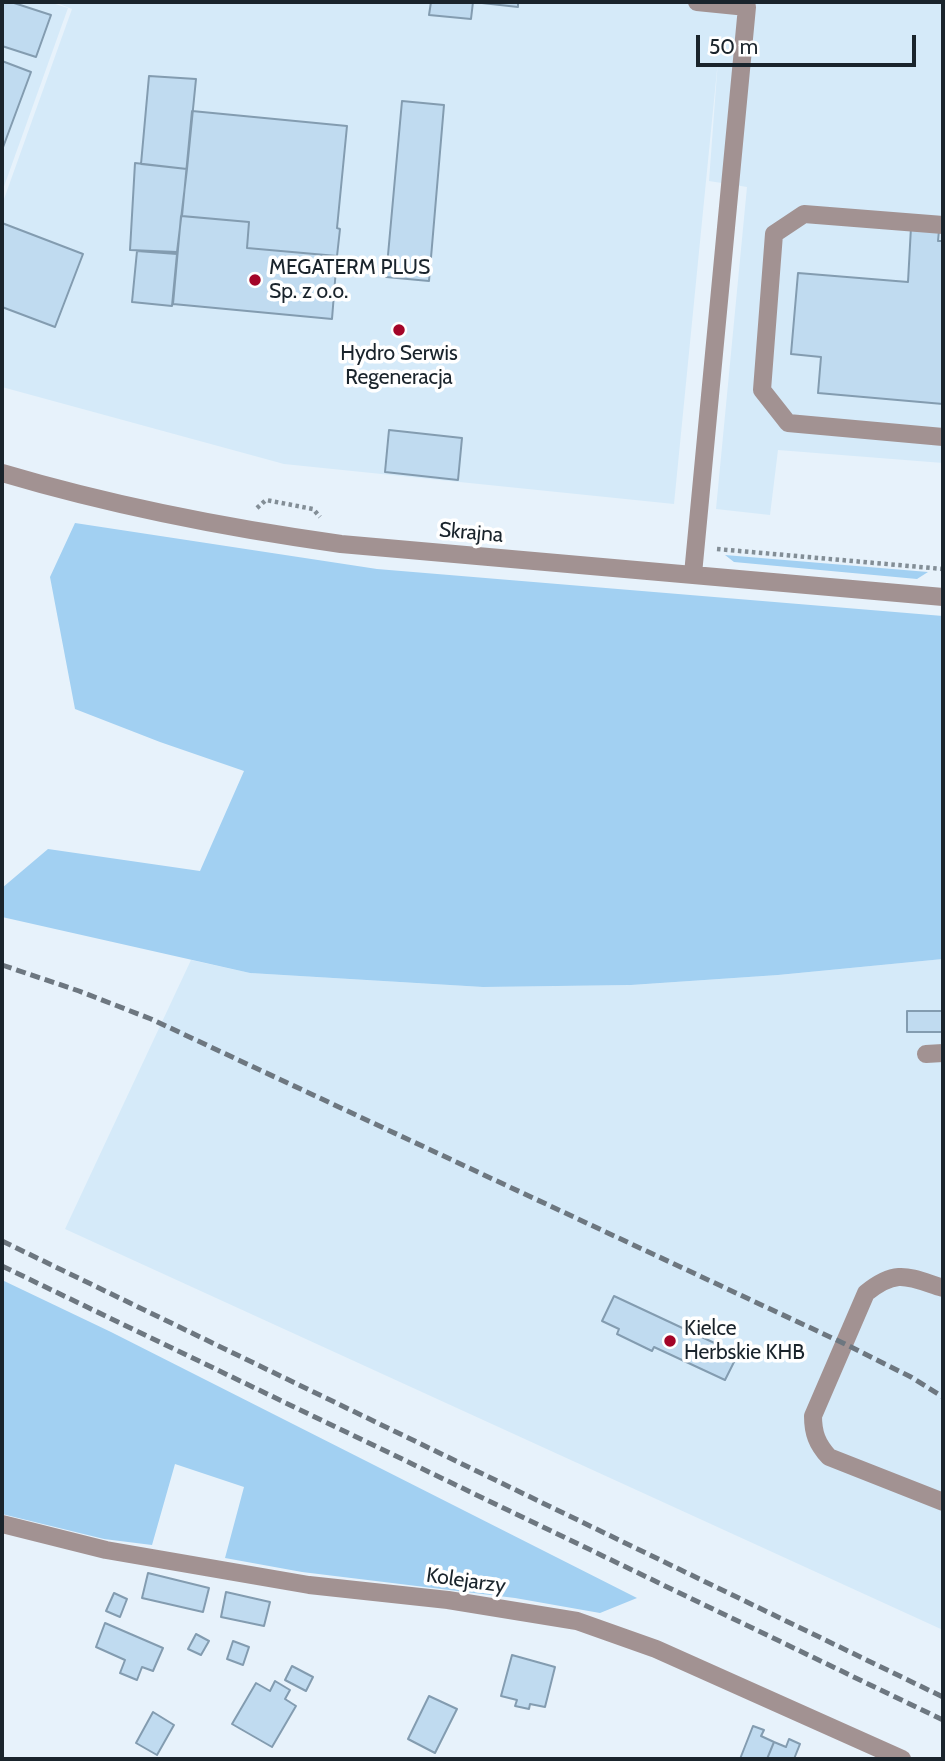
<!DOCTYPE html>
<style>
body{margin:0}
#map{position:relative;width:945px;height:1761px;overflow:hidden;background:#e7f2fb;font-family:Cabin,sans-serif}
canvas{display:block}
.frame{position:absolute;inset:0;border:4px solid #1a242c;pointer-events:none}
.scale{position:absolute;left:696px;top:35px;width:220px;height:32px;box-sizing:border-box;border:4px solid #1a242c;border-top:0;padding-left:9px;font-size:21px;line-height:24px;white-space:nowrap;color:#1a242c;-webkit-text-stroke:5px #fff;paint-order:stroke}
</style>
<div id="map">
<canvas width="945" height="1761"></canvas>
<div class="frame"></div>
<div class="scale">50 m</div>
</div>
<script>
const context = document.querySelector('canvas').getContext('2d');
context.lineJoin = 'round';
function fill(path, color) {
  context.fillStyle = color;
  context.fill(path, 'evenodd');
}
function strokePath(path, color, width, dash) {
  context.strokeStyle = color;
  context.lineWidth = width;
  context.lineCap = dash ? 'butt' : 'round';
  context.setLineDash(dash || []);
  context.stroke(path);
}
function label(font, color, halo, rows, align = 'center') {
  context.font = font + ' Cabin,sans-serif';
  context.lineWidth = 7;
  context.setLineDash([]);
  context.textBaseline = 'middle';
  context.strokeStyle = halo;
  context.fillStyle = color;
  for (const [text, x, y, turn = 0] of rows) {
    context.save();
    context.translate(x, y);
    context.rotate((+turn || 0) * Math.PI / 180);
    context.textAlign = isNaN(turn) ? turn : align;
    if (halo) context.strokeText(text, 0, 0);
    context.fillText(text, 0, 0);
    context.restore();
  }
}
fill(new Path2D(`
 M 2,2 L 49,2 L 68,8 L 2,192 Z
 M 54,2 L 943,2 L 943,463 L 778,450 L 770,515 L 716,509 L 747,187 L 709,181 L 718,60 L 674,504 L 284,464 L 2,387 L 2,199 L 4,199 L 72,9 Z
 M 943,959 L 943,1630 L 65,1229 L 191,960 L 250,973 L 483,987 L 631,985 L 778,975 Z`), '#d5eaf9');
fill(new Path2D(`
 M 75,523 L 377,569 L 943,616 L 943,959 L 778,975 L 631,985 L 483,987 L 250,973 L 2,917 L 2,888 L 48,849 L 200,871 L 244,771 L 160,742 L 75,709 L 50,577 Z
 M 725,555 L 928,572 L 917,579 L 734,562 Z
 M 2,1280 L 111,1332 L 637,1598 L 600,1613 L 515,1598 L 302,1572 L 225,1558 L 244,1487 L 175,1464 L 152,1545 L 104,1539 L 2,1514 Z`), '#a2d0f2');
const building = new Path2D(`
 M 2,2 L 11,2 L 51,15 L 36,57 L 2,46 Z
 M 431,2 L 518,2 L 518,7 L 473,2 L 471,19 L 429,15 Z
 M 2,61 L 31,72 L 2,150 Z
 M 149,76 L 196,79 L 187,169 L 141,164 Z
 M 402,101 L 444,105 L 429,281 L 386,277 Z
 M 192,111 L 347,126 L 337,228 L 340,229 L 337,256 L 247,248 L 249,222 L 182,216 Z
 M 135,163 L 187,169 L 177,252 L 130,250 Z
 M 181,216 L 249,222 L 247,248 L 337,256 L 332,319 L 173,304 Z
 M 2,223 L 83,254 L 55,327 L 2,307 Z
 M 911,227 L 939,230 L 938,241 L 943,241 L 943,404 L 818,393 L 821,357 L 791,354 L 798,273 L 908,282 Z
 M 137,251 L 177,254 L 172,306 L 132,302 Z
 M 389,430 L 462,438 L 458,480 L 385,472 Z
 M 907,1011 L 943,1011 L 943,1032 L 907,1032 Z
 M 614,1296 L 738,1354 L 725,1380 L 654,1347 L 652,1351 L 617,1334 L 619,1329 L 602,1321 Z
 M 148,1573 L 209,1588 L 203,1612 L 142,1598 Z
 M 226,1592 L 270,1602 L 264,1626 L 221,1617 Z
 M 114,1593 L 127,1599 L 120,1617 L 106,1611 Z
 M 105,1623 L 163,1648 L 153,1671 L 142,1667 L 137,1680 L 120,1673 L 125,1660 L 96,1647 Z
 M 196,1634 L 209,1641 L 201,1655 L 188,1649 Z
 M 233,1641 L 249,1647 L 243,1665 L 227,1659 Z
 M 512,1655 L 555,1667 L 545,1707 L 530,1704 L 529,1709 L 515,1706 L 517,1700 L 501,1696 Z
 M 292,1666 L 313,1677 L 306,1691 L 285,1680 Z
 M 275,1681 L 290,1690 L 285,1699 L 296,1706 L 272,1747 L 232,1724 L 256,1683 L 270,1691 Z
 M 429,1696 L 457,1709 L 435,1753 L 408,1739 Z
 M 153,1712 L 174,1725 L 157,1755 L 136,1743 Z
 M 753,1726 L 764,1730 L 761,1736 L 774,1742 L 767,1759 L 740,1759 Z
 M 789,1739 L 800,1744 L 794,1759 L 767,1759 L 774,1742 L 786,1747 Z`);
fill(building, '#c0dbf0');
strokePath(building, '#839cb0', 2);
strokePath(new Path2D(`
 M 257,508 L 266,500 L 313,509 L 320,517
 M 717,549 L 943,569`), '#838e96', 4.5, [3.5, 3.5]);
strokePath(new Path2D(`
 M 943,225 L 804,214 L 774,234 L 762,390 L 788,423 L 943,437
 M 2,473 C 113,506 226,528 341,544 L 943,597
 M 693,574 L 747,7 L 697,2
 M 926,1054 L 943,1053
 M 943,1288 C 908,1277 897,1268 866,1293 L 813,1416 C 813,1433 817,1444 829,1457 L 943,1502
 M 2,1524 L 106,1550 L 309,1585 L 448,1600 L 577,1621 L 656,1649 L 902,1759`), '#a29292', 18);
strokePath(new Path2D(`
 M 2,965 L 79,991 L 151,1019 L 845,1344 L 911,1377 L 943,1397
 M 2,1241 L 943,1697
 M 2,1266 L 943,1720`), '#6d7780', 5, [10, 5]);
for (const [x, y, r, color] of [
 [255,280,7,"#a30428"],
 [399,330,7,"#a30428"],
 [670,1341,7,"#a30428"]
]) {
  const dot = new Path2D();
  dot.arc(x, y, r, 0, 2 * Math.PI);
  context.fillStyle = color;
  context.fill(dot);
  strokePath(dot, '#fff', 2.5);
}
label('21px', '#1a242c', '#fff', [
 ["MEGATERM PLUS",269,268],
 ["Sp. z o.o.",269,292],
 ["Hydro Serwis",399,354,"center"],
 ["Regeneracja",399,378,"center"],
 ["Kielce",684,1329],
 ["Herbskie KHB",684,1353]
], 'left');
label('21px', '#1a242c', '#fff', [
 ["Skrajna",471,533,5],
 ["Kolejarzy",466,1581,8]
]);
</script>
